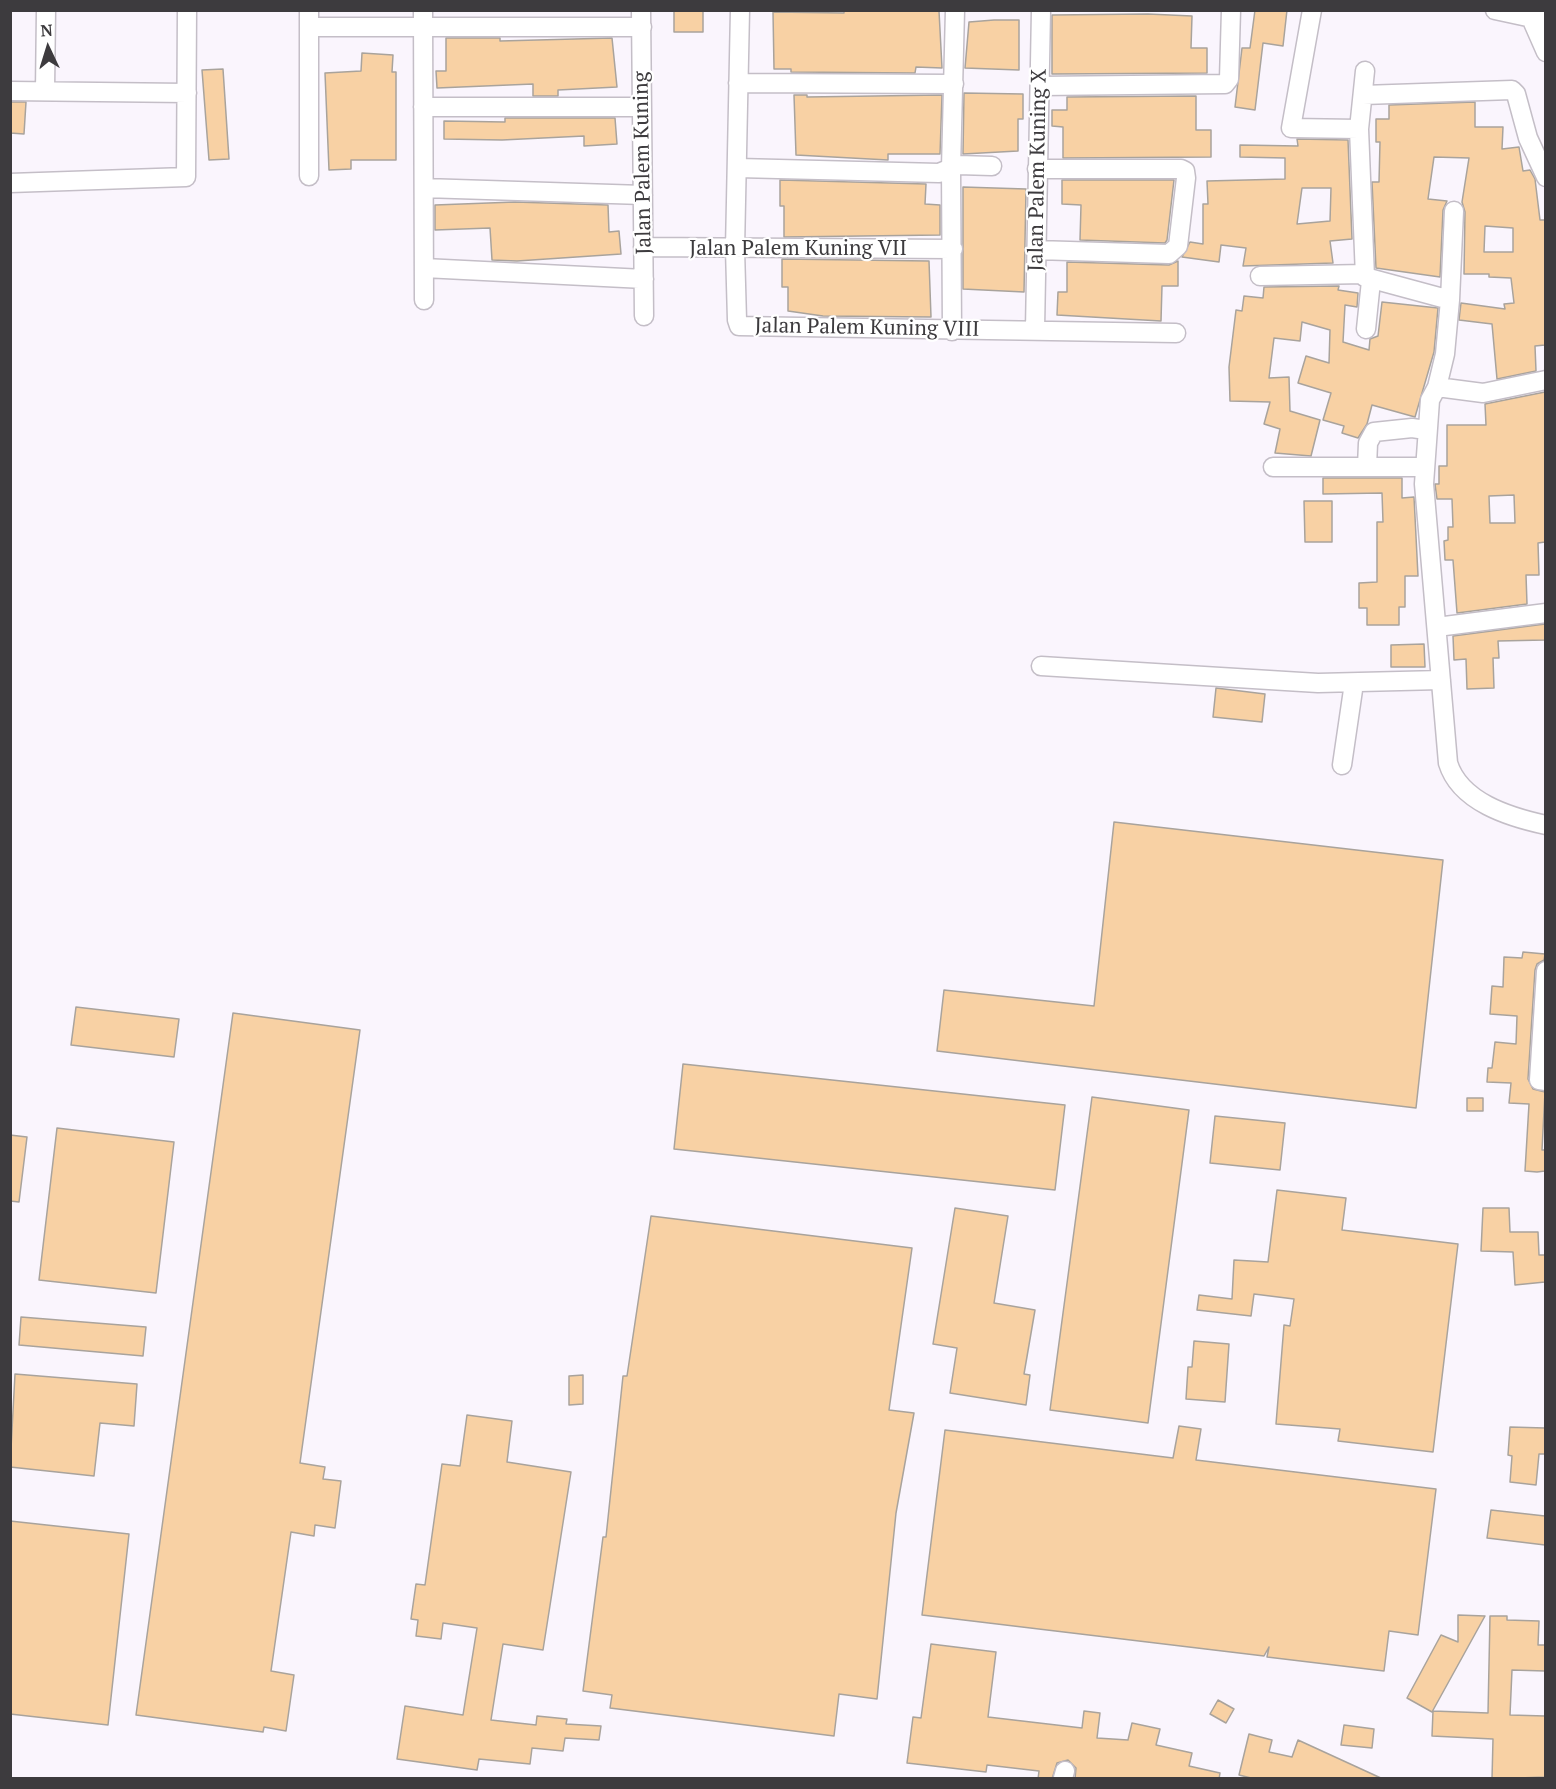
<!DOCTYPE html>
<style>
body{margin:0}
#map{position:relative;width:1556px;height:1789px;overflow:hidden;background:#faf5fd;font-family:"PT Serif",serif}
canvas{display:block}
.frame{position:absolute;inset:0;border:12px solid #3d3b3e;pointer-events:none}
.north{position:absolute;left:18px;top:18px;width:60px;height:60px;-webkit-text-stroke:4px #fff;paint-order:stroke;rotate:356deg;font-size:16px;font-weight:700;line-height:24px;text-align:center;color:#3d3b3e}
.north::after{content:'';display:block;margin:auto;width:21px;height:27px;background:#3d3b3e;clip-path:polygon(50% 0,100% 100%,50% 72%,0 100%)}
</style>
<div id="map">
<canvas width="1556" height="1789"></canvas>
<div class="frame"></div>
<div class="north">N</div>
</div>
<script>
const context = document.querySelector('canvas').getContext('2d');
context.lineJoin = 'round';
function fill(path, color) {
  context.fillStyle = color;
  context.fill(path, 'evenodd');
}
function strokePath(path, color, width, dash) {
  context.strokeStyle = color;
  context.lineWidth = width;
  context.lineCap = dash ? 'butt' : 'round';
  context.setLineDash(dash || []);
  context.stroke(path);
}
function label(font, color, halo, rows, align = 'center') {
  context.font = font + ' "PT Serif",serif';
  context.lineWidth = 4.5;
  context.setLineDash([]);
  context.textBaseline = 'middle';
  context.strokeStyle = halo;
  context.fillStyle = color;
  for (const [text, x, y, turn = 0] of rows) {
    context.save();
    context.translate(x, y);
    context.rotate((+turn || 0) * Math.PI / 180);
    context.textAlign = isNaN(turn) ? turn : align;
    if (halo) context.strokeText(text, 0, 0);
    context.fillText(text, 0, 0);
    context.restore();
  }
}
const building = new Path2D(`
 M 674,10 L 703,10 L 703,32 L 674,32 Z
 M 844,10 L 939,11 L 942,68 L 916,67 L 915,73 L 791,72 L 791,69 L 774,69 L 773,12 L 844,13 Z
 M 1255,10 L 1287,10 L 1283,46 L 1263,43 L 1255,110 L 1235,107 L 1242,48 L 1250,48 Z
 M 1148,14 L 1192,16 L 1191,48 L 1207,48 L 1207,73 L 1052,74 L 1052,15 Z
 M 994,20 L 1019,20 L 1019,70 L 965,68 L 969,22 Z
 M 446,38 L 500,38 L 500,41 L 612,38 L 617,87 L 558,90 L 558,96 L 533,96 L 533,84 L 437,88 L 436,71 L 446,71 Z
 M 362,53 L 393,55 L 392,72 L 396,72 L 396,160 L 351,160 L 351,169 L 329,170 L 325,73 L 361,71 Z
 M 223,69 L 229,159 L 209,160 L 202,70 Z
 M 964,93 L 1023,94 L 1023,119 L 1018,119 L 1018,151 L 963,154 Z
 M 794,95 L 807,95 L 807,97 L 942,95 L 940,154 L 888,154 L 888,160 L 796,155 Z
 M 1196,96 L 1196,130 L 1211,130 L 1211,157 L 1063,158 L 1063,127 L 1052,126 L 1052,110 L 1067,110 L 1067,97 Z
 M 10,102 L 26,102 L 24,134 L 10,133 Z
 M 1475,102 L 1475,127 L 1503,127 L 1502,149 L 1519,147 L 1523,171 L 1530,170 L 1535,179 L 1540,220 L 1545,220 L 1545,345 L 1535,346 L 1536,371 L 1497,379 L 1492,324 L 1459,320 L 1461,303 L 1505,309 L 1504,304 L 1514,303 L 1511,278 L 1489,277 L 1489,274 L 1464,274 L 1465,212 L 1462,202 L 1469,158 L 1434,157 L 1428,199 L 1447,201 L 1443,210 L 1440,277 L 1376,268 L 1372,182 L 1379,182 L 1380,142 L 1376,142 L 1376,119 L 1389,119 L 1389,105 ZM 1485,226 L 1513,228 L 1513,252 L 1484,252 Z
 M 505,118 L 615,118 L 617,144 L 584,146 L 584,136 L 502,140 L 444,139 L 444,121 L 505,122 Z
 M 1297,139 L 1348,140 L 1352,239 L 1330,241 L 1333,263 L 1243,266 L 1246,248 L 1221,245 L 1219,262 L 1182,257 L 1190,242 L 1203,244 L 1203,204 L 1208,204 L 1207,181 L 1285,179 L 1285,158 L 1240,157 L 1240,145 L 1298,146 ZM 1302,188 L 1331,188 L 1330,221 L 1297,224 Z
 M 780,180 L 926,184 L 925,204 L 940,205 L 940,235 L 784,237 L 784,206 L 780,206 Z
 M 1062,180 L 1174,180 L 1167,240 L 1165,243 L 1080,240 L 1081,205 L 1062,204 Z
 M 963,187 L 1026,189 L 1024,292 L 963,289 Z
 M 515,202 L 608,205 L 609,232 L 619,231 L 621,254 L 517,261 L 492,260 L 490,228 L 435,230 L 435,205 Z
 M 782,259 L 929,261 L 931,317 L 823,316 L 788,311 L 788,287 L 782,287 Z
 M 1178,261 L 1178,286 L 1162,286 L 1161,321 L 1057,315 L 1058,292 L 1067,292 L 1067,262 L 1169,265 Z
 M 1339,286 L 1338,290 L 1358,293 L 1357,307 L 1345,305 L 1343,342 L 1369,350 L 1370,339 L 1378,336 L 1382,302 L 1438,308 L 1434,352 L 1415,417 L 1372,405 L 1367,424 L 1358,438 L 1342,433 L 1344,426 L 1323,420 L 1331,393 L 1298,383 L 1306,356 L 1329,363 L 1330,330 L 1302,322 L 1300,341 L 1274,338 L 1269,378 L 1289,377 L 1290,411 L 1320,420 L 1311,456 L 1275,453 L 1280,429 L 1264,424 L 1270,402 L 1230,401 L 1229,367 L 1236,310 L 1242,311 L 1244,296 L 1263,298 L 1264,287 Z
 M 1545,392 L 1545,542 L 1538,543 L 1539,575 L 1526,575 L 1527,604 L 1457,613 L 1453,560 L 1445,560 L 1444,541 L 1448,540 L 1448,527 L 1453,527 L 1452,499 L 1437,499 L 1435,484 L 1439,484 L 1439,466 L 1447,466 L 1447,425 L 1486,425 L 1485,404 ZM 1514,495 L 1515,523 L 1490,523 L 1489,496 Z
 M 1323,478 L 1402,478 L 1402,498 L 1414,497 L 1418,576 L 1405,576 L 1405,607 L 1399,607 L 1399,625 L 1367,625 L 1367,608 L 1359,608 L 1359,583 L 1377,582 L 1377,522 L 1383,522 L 1382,493 L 1323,494 Z
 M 1304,501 L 1332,501 L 1332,542 L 1305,542 Z
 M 1545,624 L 1545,640 L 1498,641 L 1499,658 L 1493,658 L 1494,688 L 1467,689 L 1466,659 L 1454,660 L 1453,636 Z
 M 1424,644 L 1425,667 L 1391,667 L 1391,645 Z
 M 1216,688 L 1265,694 L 1262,722 L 1213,717 Z
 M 1114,822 L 1443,860 L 1416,1108 L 937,1051 L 944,990 L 1094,1006 Z
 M 1523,952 L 1545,954 L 1544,960 L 1537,964 L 1535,970 L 1528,1079 L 1533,1089 L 1545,1092 L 1542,1150 L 1545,1150 L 1545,1171 L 1537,1172 L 1525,1171 L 1529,1104 L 1509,1103 L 1511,1083 L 1487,1082 L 1488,1068 L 1492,1068 L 1495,1042 L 1516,1044 L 1517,1016 L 1490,1014 L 1492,986 L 1503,987 L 1504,957 L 1522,958 Z
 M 76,1007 L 179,1019 L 174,1057 L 71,1045 Z
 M 233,1013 L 360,1030 L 300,1463 L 325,1467 L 323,1479 L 341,1481 L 335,1528 L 315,1525 L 314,1536 L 291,1532 L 271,1671 L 294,1675 L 286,1731 L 264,1727 L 263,1732 L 136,1715 Z
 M 683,1064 L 1065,1105 L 1055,1190 L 674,1149 Z
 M 1092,1097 L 1189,1110 L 1148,1423 L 1050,1410 Z
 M 1467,1098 L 1483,1098 L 1483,1111 L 1467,1111 Z
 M 1215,1116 L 1285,1123 L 1280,1170 L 1210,1163 Z
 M 57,1128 L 174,1142 L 156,1293 L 39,1280 Z
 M 10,1135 L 27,1137 L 19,1202 L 10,1201 Z
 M 1277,1190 L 1346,1198 L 1342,1230 L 1458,1244 L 1433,1452 L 1338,1441 L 1340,1429 L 1276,1424 L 1284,1325 L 1290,1326 L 1294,1299 L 1254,1294 L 1251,1316 L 1197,1310 L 1199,1295 L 1232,1299 L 1234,1260 L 1268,1262 Z
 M 955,1208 L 1008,1216 L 994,1303 L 1035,1310 L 1024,1374 L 1030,1375 L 1026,1405 L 950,1393 L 957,1348 L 933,1344 Z
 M 1483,1208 L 1509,1208 L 1510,1232 L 1538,1232 L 1539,1255 L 1545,1255 L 1545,1282 L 1515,1285 L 1513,1252 L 1481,1251 Z
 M 651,1216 L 912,1248 L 889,1410 L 914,1413 L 896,1513 L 877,1699 L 839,1694 L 834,1736 L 610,1708 L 612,1695 L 583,1691 L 603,1537 L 606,1537 L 623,1376 L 627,1376 Z
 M 21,1317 L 146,1327 L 143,1356 L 19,1345 Z
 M 1194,1341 L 1229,1344 L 1225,1402 L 1186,1399 L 1188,1367 L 1192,1367 Z
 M 15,1374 L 137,1384 L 134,1426 L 100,1423 L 94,1476 L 10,1467 Z
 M 583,1375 L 583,1404 L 569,1405 L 569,1376 Z
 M 467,1415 L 512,1421 L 507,1462 L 571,1472 L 543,1650 L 503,1644 L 491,1720 L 536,1725 L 537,1716 L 567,1719 L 566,1724 L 601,1726 L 599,1740 L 565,1738 L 563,1751 L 532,1748 L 530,1764 L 479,1759 L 477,1770 L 397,1759 L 405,1706 L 463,1715 L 477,1628 L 443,1623 L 441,1639 L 416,1636 L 418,1620 L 411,1619 L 416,1584 L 425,1585 L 442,1464 L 460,1466 Z
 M 1179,1426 L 1201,1429 L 1196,1460 L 1436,1489 L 1418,1635 L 1389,1631 L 1384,1671 L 1267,1657 L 1269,1647 L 1264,1656 L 922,1615 L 945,1430 L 1173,1458 Z
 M 1510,1427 L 1545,1428 L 1545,1454 L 1539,1454 L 1536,1485 L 1510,1482 L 1512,1456 L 1508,1455 Z
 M 1491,1510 L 1545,1516 L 1545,1545 L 1487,1538 Z
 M 10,1521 L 129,1534 L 108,1725 L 10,1714 Z
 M 1458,1615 L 1485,1616 L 1432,1712 L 1407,1698 L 1441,1635 L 1458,1642 Z
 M 1490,1616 L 1507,1616 L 1507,1620 L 1539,1621 L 1538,1645 L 1545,1645 L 1545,1671 L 1512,1670 L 1510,1715 L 1545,1716 L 1545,1777 L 1492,1779 L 1493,1739 L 1432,1736 L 1433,1711 L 1488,1713 Z
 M 931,1644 L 996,1652 L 988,1717 L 1082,1728 L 1084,1711 L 1100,1713 L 1097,1738 L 1128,1740 L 1132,1723 L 1160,1729 L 1156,1745 L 1192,1753 L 1189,1766 L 1220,1773 L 1219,1779 L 1075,1779 L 1076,1768 L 1068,1760 L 1057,1763 L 1052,1779 L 1038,1779 L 1039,1771 L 987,1765 L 986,1772 L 907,1763 L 913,1717 L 921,1718 Z
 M 1218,1700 L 1234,1709 L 1226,1723 L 1210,1714 Z
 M 1344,1725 L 1374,1729 L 1372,1748 L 1341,1745 Z
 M 1249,1734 L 1272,1740 L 1269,1752 L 1292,1757 L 1298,1740 L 1383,1779 L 1255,1779 L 1239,1775 Z`);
fill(building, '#f8d1a4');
strokePath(building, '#a9a39c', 1.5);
const minor = new Path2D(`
 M 309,10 L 309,176
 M 423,10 L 424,300
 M 641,10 L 644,316
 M 740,10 L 735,249 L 737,320 L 739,326 L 1176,333
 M 1312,10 L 1291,128 L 1359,129
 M 1495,10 L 1546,21
 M 1532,10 L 1531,18 L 1546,52
 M 309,27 L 642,27
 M 1365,71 L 1359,129 L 1365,277 L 1450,300 L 1445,354 L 1437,387 L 1430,400 L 1424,484 L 1448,763 C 1460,802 1509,817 1546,825
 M 738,83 L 954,84
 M 1040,86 L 1225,84 L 1229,79 L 1231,10
 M 10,91 L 187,93
 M 45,91 L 46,10
 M 1363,95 L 1512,90 L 1516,94 L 1528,138 L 1546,177
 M 423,107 L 642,107
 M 738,168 L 939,173 L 958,165 L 992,166
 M 10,183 L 186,177 L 187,10
 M 424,188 L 643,195
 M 643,247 L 953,249
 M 1036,250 L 1169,254 L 1178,246 L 1186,178 L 1185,171 L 1181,169 L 1037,169
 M 424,268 L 644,279
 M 1260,276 L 1364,274
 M 1450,300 L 1454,211
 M 1035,329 L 1041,10
 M 1366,329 L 1371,281
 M 952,331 L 951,168 L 955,10
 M 1437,387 L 1483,393 L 1546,380
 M 1273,467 L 1424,467
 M 1367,467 L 1368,443 L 1374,432 L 1412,428 L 1426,430
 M 1437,627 L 1546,613
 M 1041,666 L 1318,683 L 1441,680
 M 1342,765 L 1354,683
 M 1546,971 L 1539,1080 L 1546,1081
 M 1063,1778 L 1065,1771`);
strokePath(minor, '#c4bec7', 21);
strokePath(minor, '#fff', 18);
label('21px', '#3d3b3e', '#fff', [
 ["Jalan Palem Kuning",643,163,-91],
 ["Jalan Palem Kuning X",1038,170,-89],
 ["Jalan Palem Kuning VII",798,249],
 ["Jalan Palem Kuning VIII",867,328,1]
]);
</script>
